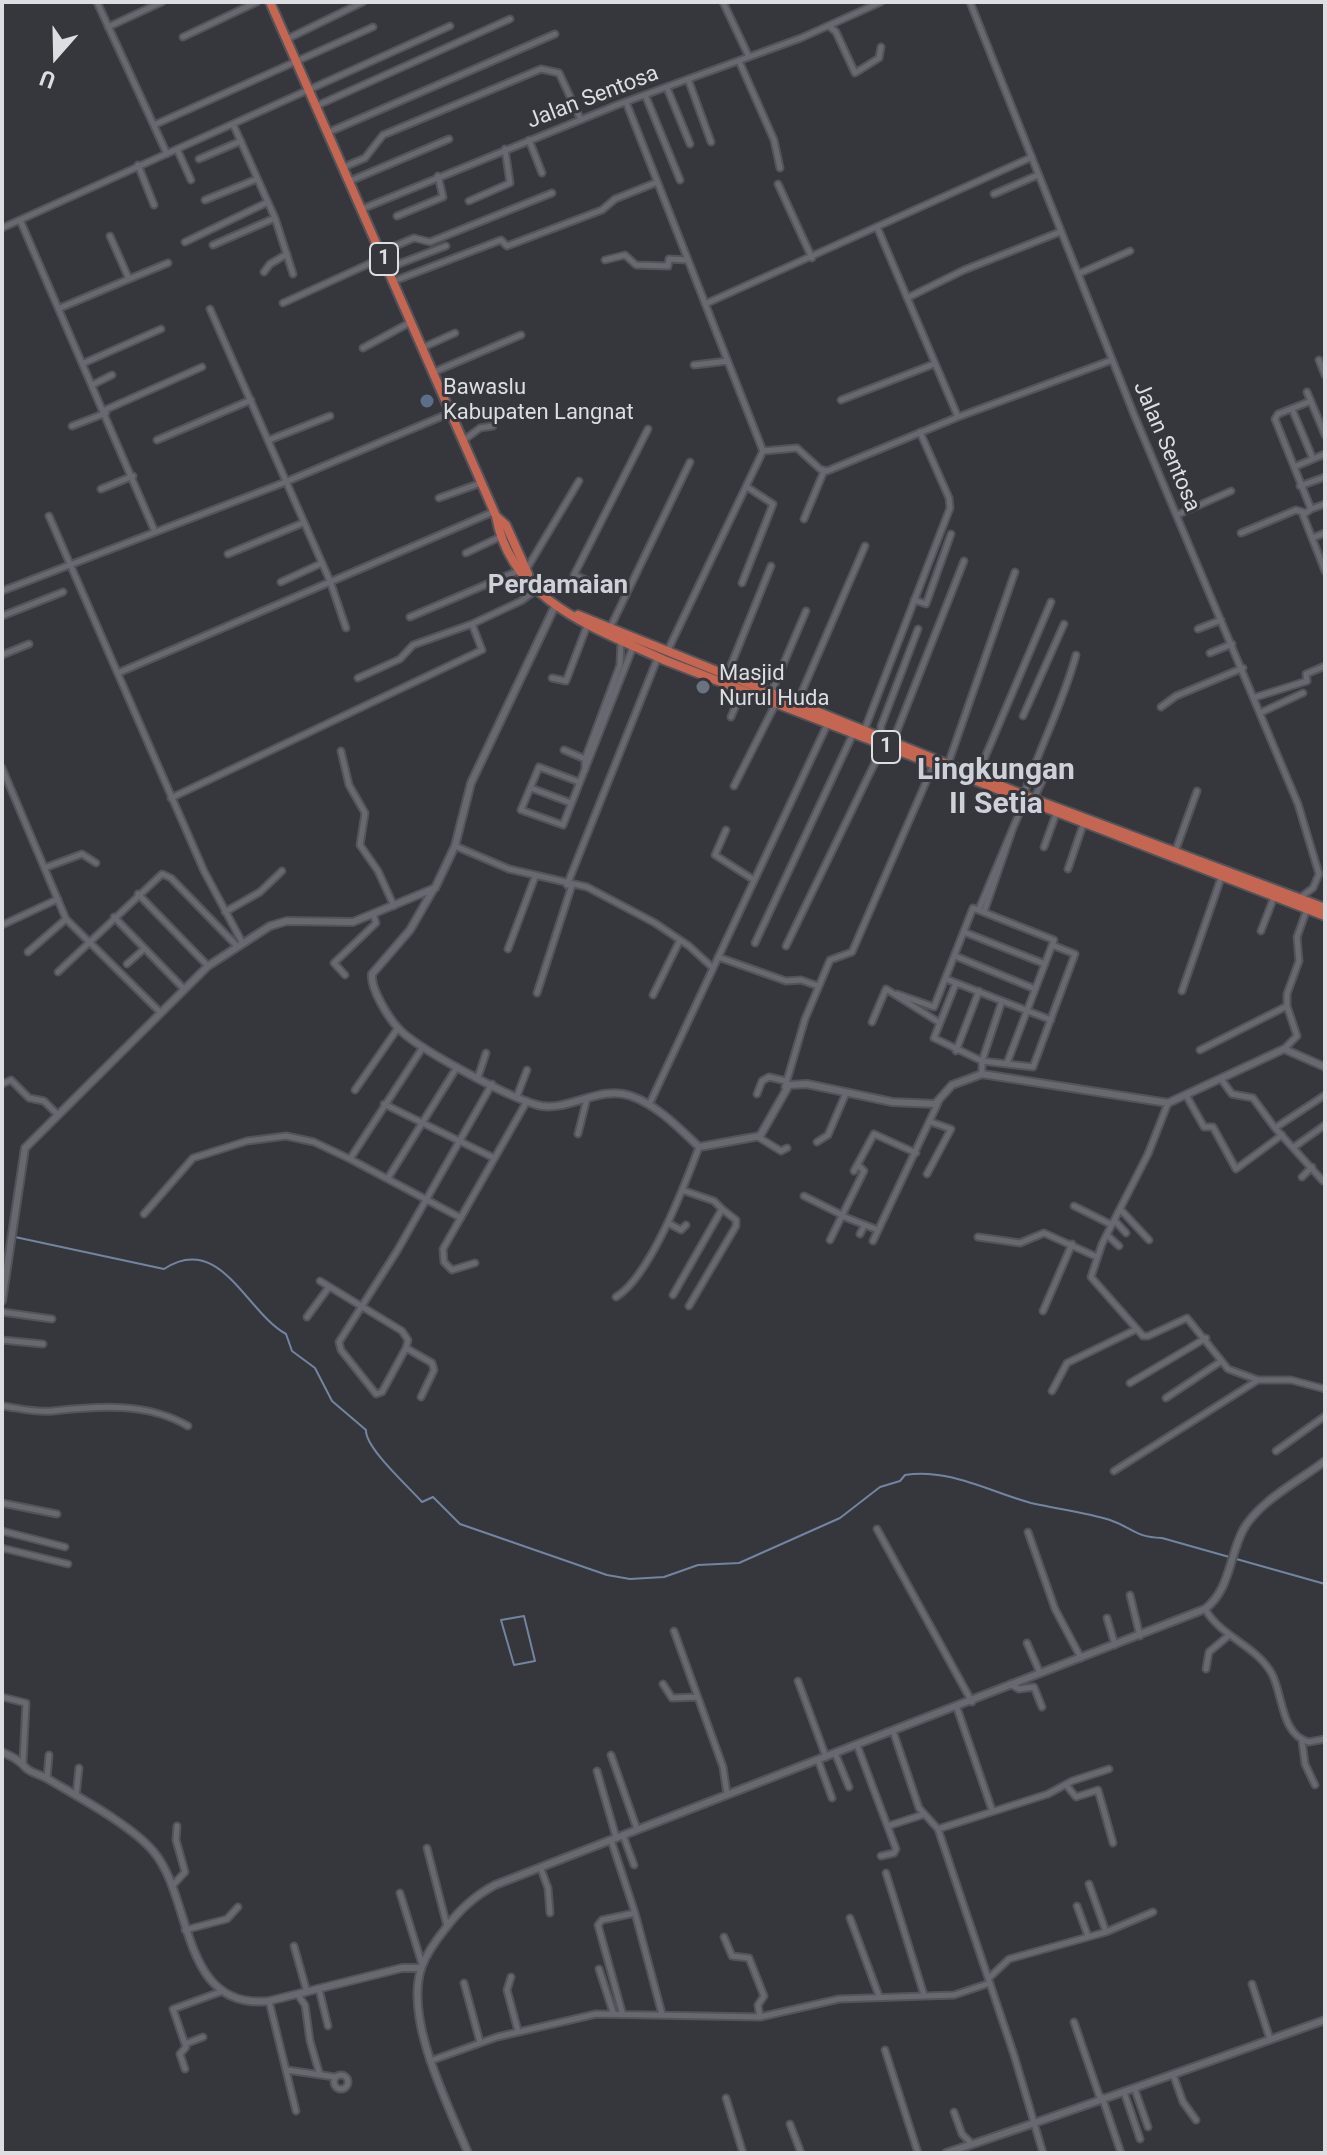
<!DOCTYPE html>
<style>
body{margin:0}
#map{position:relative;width:1327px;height:2155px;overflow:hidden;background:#36373d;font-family:Roboto,sans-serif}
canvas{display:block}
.frame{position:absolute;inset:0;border:4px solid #dddee1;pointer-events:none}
.north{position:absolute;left:16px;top:16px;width:80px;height:80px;-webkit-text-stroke:6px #36373d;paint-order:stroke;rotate:200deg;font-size:22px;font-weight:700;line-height:32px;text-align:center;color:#dddee1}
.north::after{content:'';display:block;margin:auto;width:28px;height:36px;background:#dddee1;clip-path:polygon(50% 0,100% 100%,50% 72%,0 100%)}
</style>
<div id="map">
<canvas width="1327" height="2155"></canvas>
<div class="frame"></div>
<div class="north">U</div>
</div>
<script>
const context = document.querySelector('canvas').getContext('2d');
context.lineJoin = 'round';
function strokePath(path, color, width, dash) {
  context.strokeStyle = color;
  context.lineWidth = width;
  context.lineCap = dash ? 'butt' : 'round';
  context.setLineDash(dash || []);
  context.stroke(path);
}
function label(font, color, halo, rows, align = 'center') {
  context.font = font + ' Roboto,sans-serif';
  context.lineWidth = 6;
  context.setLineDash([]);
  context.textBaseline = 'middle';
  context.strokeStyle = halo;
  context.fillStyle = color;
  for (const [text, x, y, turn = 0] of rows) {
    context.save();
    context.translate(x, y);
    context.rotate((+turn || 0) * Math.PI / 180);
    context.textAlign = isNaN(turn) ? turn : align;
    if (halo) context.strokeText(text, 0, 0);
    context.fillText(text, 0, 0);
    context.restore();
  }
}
strokePath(new Path2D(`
 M 15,1237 L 164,1269 C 220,1232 246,1312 286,1334 L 292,1351 L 315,1368 L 332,1401 L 366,1430 C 365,1448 409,1487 422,1502 L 433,1497 L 460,1524 L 607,1575 L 630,1579 L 664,1577 L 698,1565 L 739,1563 L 840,1518 L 880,1487 L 900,1481 L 905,1475 C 949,1468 990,1492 1031,1503 C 1057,1509 1085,1512 1110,1520 C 1133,1528 1134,1537 1162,1538 L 1325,1584
 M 524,1616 L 535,1661 L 514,1665 L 501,1620 Z`), '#7384a1', 2);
const minor = new Path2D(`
 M 97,2 L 167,154
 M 723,2 L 749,57
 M 970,2 L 1135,417 L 1298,804 L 1319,874 L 1313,888 L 1301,897
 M 829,26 L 836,32 L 855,73 L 879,58 L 881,47
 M 108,27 L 162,2
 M 183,37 L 257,2
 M 287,39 L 363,2
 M 739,61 L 774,140 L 780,168
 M 688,79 L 711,142
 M 667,88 L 690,144
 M 646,97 L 680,180
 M 626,102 L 763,451 L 667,652
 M 316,106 L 510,19
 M 233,124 L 275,218 L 293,274
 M 154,125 L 373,27
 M 329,132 L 555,34
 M 529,140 L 542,173
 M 177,149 L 191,180
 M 199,159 L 241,141
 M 138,165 L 154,205
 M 344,167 L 365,158 L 383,135 L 541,69 L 559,73 L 581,120
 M 350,181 L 449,139
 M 778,184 L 812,258
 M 994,194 L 1038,175
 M 205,200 L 257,179
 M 469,201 L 510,183 L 505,149
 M 362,209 L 617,105 L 801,38 L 881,2
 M 397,216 L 443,197 L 438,176
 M 20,220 L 155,532
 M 877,227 L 958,417
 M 2,228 L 450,26
 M 185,242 L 268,202
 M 213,245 L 275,218
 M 381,252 L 414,238 L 430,242 L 552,193
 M 605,260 L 625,255 L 636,265 L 668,266 L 669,259 L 687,260
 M 388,268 L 446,246
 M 264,272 L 270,264 L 287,254
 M 1078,274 L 1130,251
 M 129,279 L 168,263
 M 394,281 L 501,240 L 507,246 L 602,210 L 615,199 L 655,183
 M 907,298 L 964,270 L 1060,232
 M 283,303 L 384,257
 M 705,304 L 1032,157
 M 60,308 L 129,279 L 110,236
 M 210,309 L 330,581 L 346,628
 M 424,347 L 455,333
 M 363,348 L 411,322
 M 1319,360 L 1325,375
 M 84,363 L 161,329
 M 694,365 L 728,361
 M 434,372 L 521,335
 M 94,384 L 112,375
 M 1307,392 L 1325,435
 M 841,400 L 934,364
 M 1311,401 L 1278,414 L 1275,419 L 1311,509 L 1303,515 L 1325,571
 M 1292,409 L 1313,459
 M 105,410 L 202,367
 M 72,426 L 106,413
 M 157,440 L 251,400
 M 269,440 L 330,416
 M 464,440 L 480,428 L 493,426
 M 763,451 L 797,448 L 820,469 L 827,471 L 958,417 L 1112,360
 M 1294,467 L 1325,454
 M 1300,486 L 1325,477
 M 101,489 L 133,476
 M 439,498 L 481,483
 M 1311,509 L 1325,504
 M 1177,515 L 1231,491
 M 49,516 L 204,871 L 242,942
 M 804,519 L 824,471
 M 1241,533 L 1296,510 L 1303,512
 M 1312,538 L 1325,533
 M 466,553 L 500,537
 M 228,554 L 303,523
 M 526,570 L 579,481
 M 281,582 L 320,564
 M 742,583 L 773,504 L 747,487
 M 595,584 L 574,575 L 648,429
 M 2,591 L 283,483 L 450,413
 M 914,600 L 926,604 L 951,534
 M 2,616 L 63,592
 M 410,617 L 518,571
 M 610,628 L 690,462
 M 1198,629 L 1221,620
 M 1210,653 L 1232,644
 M 2,655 L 29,644
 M 118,673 L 493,512
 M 727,675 L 771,566
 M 358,678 L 400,659 L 413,645 L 472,624
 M 552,678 L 566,681 L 587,626
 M 771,693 L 806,611
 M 1256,697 L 1307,681 L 1306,674 L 1325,666
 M 797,703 L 865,546
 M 1161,707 L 1176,696 L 1243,668
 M 1262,712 L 1303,693
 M 1023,716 L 1064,624
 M 731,717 L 742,691
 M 864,731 L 950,508 L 949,498 L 920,432
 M 881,737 L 881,726 L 918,629
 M 893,741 L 964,561
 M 564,750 L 585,759
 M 341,751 L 349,785 L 365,813 L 360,845 L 378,871 L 394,906
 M 948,764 L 1015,572
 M 2,768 L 66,919 L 160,1012
 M 585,770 L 585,759 L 620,665 L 621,641
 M 977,776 L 1051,602
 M 579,782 L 539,767 L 521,810 L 563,825 L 633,647
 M 734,786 L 776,703
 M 531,788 L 571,803
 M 1024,794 C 1040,747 1063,703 1076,655
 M 171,798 L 482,650 L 472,624 L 521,601 L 536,590
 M 1034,799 L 1049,766
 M 726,830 L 715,855 L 754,880
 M 455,846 L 509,869 L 587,887 L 655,923 L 689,946 L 713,968
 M 1044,847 L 1056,814
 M 1175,852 L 1197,791
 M 47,867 L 82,854 L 96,863
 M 1068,869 L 1083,825
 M 567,885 L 658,657
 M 138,894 L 208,966
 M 979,909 L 1024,802
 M 225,912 L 260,892 L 282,871
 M 984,912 L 1012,831
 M 114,917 L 184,989
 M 2,925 L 58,899
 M 1261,931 L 1274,897
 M 964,932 L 1045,964
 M 755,943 L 853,734
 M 786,946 L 883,746
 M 508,949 L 535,877
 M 28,952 L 66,919
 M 955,956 L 1035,989
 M 718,957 L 786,981 L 801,980 L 818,986
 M 127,964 L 144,949
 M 58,972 L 162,874 L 171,878 L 236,945
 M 345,975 L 334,963 L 376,923 L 373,914
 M 946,979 L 1051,1020
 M 956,983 L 934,1038 L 982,1061 L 1033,1067 L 1075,954 L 1052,945
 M 1182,991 L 1221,878
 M 537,993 L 572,885
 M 897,994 L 934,1007 L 973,908 L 1054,940 L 1007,1063
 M 653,995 L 680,940
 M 872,1022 L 886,989 L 940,1023
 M 1284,1049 L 1297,1036 L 1287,1006 L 1287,994 L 1299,961 L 1297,937 L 1307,909
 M 1200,1050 L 1287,1006
 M 956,1051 L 979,991
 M 982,1074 L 982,1061 L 1002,1001
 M 478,1077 L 486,1053
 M 1221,1079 L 1232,1094 L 1253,1098 L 1275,1128 L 1323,1181
 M 2,1084 L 11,1080 L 29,1098 L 44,1101 L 57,1114
 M 785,1087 L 805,1019 L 830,960 L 852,952 L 933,766
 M 355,1090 L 398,1028
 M 757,1094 L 762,1081 L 769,1077 L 786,1081
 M 1186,1095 L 1204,1127 L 1213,1127 L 1236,1169 L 1282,1135
 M 517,1096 L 527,1070
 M 1168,1103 L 1148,1154 L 1102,1244 L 1091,1277 L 1143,1336 L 1148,1336 L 1187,1318 L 1228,1369 L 1258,1380 L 1291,1380 L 1325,1389
 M 384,1104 L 494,1158
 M 649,1105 L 828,723
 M 1275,1128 L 1325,1095
 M 578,1134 L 587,1098
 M 758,1137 L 781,1151 L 787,1148
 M 817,1142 L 828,1135 L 846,1093
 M 1294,1147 L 1325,1125
 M 350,1159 L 423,1047
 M 854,1171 L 874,1134 L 916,1153
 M 927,1174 L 951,1129 L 931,1122
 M 1302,1177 L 1312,1167
 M 388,1178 L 457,1067
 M 804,1196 L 842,1215
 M 1074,1206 L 1112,1225
 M 1121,1210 L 1149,1240
 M 144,1214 L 193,1158 L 247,1141 L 286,1136 L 314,1142 L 350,1159 L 461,1218
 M 842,1216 L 878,1230
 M 1116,1222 L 1126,1233
 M 668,1223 L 681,1230 L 686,1225
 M 860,1234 L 864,1226
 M 1107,1235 L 1119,1246
 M 978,1237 L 1020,1243 L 1044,1233 L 1097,1257
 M 830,1240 L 864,1171 L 858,1165
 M 873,1241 L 938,1103
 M 475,1263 L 452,1270 L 444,1262 L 443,1249 L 527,1101
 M 320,1281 L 402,1331 L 408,1340 L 406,1348
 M 673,1295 L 722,1209 L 714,1201 L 682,1190
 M 616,1297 C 650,1277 685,1184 699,1147
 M 689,1306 L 736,1226 L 736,1220 L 722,1209
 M 1043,1311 L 1072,1244
 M 2,1312 L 52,1319
 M 307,1317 L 329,1287
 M 2,1340 L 43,1344
 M 1130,1383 L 1206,1338
 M 1052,1391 L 1067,1363 L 1137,1329
 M 421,1397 L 434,1370 L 432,1363 L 406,1348 L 382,1392 L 376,1394 L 341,1350 L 339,1342 L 397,1251 L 492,1084
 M 1166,1398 L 1220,1362
 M 2,1406 C 18,1408 37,1413 53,1411 C 98,1406 147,1402 188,1426
 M 1276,1451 L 1325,1416
 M 1114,1471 L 1258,1380
 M 2,1503 L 57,1514
 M 877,1529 L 972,1702
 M 2,1531 L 65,1547
 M 1028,1532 L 1055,1609 L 1081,1658
 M 2,1548 L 68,1564
 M 1130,1595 L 1140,1636
 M 1205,1609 C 1222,1638 1256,1645 1272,1674 C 1283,1695 1281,1735 1309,1742 L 1325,1739
 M 1107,1618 L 1115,1645
 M 674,1631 L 723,1767 L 727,1794
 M 1027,1643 L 1040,1673
 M 1206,1669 L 1209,1652 L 1227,1637
 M 798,1681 L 826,1757
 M 663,1684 L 672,1698 L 696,1697
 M 1010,1684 L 1019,1689 L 1034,1687 L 1042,1707
 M 2,1697 L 26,1703 L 23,1762
 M 957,1708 L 992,1810
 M 893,1731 L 919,1808 L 938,1829 L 1014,2055 L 1043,2153
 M 1302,1741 L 1305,1764 L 1315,1785
 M 857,1745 L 896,1849 L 894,1853 L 881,1856
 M 835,1753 L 849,1787
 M 611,1755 L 637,1829
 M 818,1760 L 832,1798
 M 597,1771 L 616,1837
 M 47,1778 L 49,1755
 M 1067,1786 L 1076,1797 L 1098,1790 L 1113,1843
 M 76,1796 L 79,1768
 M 888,1826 L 922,1815
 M 938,1829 L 1048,1794 L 1072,1781 L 1109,1769
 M 623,1835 L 634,1865
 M 611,1840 L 635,1913 L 662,2014
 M 427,1848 L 447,1926
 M 541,1869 L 548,1888 L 550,1913
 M 886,1873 L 924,1995
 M 1089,1884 L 1106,1932
 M 173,1885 L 185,1872 L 176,1840 L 177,1826
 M 400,1893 L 422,1964
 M 1077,1906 L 1088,1936
 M 850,1918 L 879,1996
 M 185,1930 L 227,1919 L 238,1907
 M 724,1937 L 732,1956 L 749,1958 L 764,1996 L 758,2005 L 760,2017
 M 294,1946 L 307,1992
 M 599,1969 L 613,2012
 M 511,1977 L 507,1990 L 518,2031
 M 989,1978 L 1009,1959 L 1106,1932 L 1153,1912
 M 464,1983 L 480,2042
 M 1252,1984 L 1270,2039
 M 319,1989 L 328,2026
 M 298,1995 L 305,2005 L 310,2041 L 319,2072
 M 269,2001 L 296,2111
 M 622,2012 L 598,1925 L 602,1920 L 635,1913
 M 1074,2022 L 1100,2098
 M 185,2044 L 203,2037
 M 885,2050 L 918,2153
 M 430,2061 L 497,2037 L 596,2014 L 760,2017 L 839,1999 L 954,1995 L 990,1983
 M 185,2069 L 180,2054 L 186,2047 L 173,2009 L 223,1991
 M 287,2070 L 335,2077
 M 1173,2074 L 1183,2102 L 1196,2120
 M334 2082a7 7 0 1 1 14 0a7 7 0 1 1-14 0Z
 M 1135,2090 L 1148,2127
 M 1124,2092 L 1140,2139
 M 1102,2097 L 1121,2153
 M 726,2098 L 743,2153
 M 954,2112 L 962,2134 L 972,2144
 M 790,2124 L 801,2153`);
const tertiary = new Path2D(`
 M 433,890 L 410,930 L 372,974 C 370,988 388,1017 398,1028 C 416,1048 514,1101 542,1106 C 571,1110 601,1085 631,1096 C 657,1105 679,1128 699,1147 L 760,1136 L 789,1085 L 807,1084 L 892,1102 L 935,1104 L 952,1085 L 982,1074 L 1168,1103 L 1284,1049 L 1325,1067
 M 2,1301 L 25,1148 L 208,966 L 270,926 L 287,921 L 353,922 L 435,888 L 455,846 L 471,783 L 555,606
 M 2,1752 C 13,1757 19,1760 26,1768 C 31,1773 42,1775 48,1779 C 78,1797 131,1825 153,1851 C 193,1897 180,2011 269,2001 L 402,1968 L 421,1968
 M 468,2153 C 448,2104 403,2018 422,1966 C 427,1953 437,1939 445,1929 C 459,1910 474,1896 495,1885 L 1205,1609 C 1230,1590 1229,1557 1243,1530 C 1259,1501 1299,1481 1325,1461
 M 946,2153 C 1073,2111 1199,2065 1325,2020`);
const trunk = new Path2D(`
 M 270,2 L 496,516 C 511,601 595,628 664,660 L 1325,916
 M 497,517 L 506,525 L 528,574
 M 578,615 L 1034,799 L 1325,908`);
strokePath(minor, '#535459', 9);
strokePath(tertiary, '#535459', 10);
strokePath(trunk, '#535459', 12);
strokePath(minor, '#686970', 5);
strokePath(tertiary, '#686970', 6);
strokePath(trunk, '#c46652', 8);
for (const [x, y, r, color] of [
 [427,401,8,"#5c6f8a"],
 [703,687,8,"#6b7280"]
]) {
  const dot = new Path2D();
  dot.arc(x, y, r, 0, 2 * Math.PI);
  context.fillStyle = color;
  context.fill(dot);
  strokePath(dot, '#36373d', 3);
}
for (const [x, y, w] of [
 [384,259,28],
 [886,747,28]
]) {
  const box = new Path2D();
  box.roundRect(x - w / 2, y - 16, w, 32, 6);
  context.fillStyle = '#36373d';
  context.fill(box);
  strokePath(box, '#dddee1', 2);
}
label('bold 20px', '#dddee1', null, [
 ["1",384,259],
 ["1",886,747]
]);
label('22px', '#dddee1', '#36373d', [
 ["Jalan Sentosa",593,98,-21],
 ["Jalan Sentosa",1166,447,67]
]);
label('22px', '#dddee1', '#36373d', [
 ["Bawaslu",443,388],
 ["Kabupaten Langnat",443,413],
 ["Masjid",719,674],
 ["Nurul Huda",719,699]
], 'left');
label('bold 26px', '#cfd1d9', '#36373d', [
 ["Perdamaian",558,586]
]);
label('bold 30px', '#cfd1d9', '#36373d', [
 ["Lingkungan",996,771],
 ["II Setia",996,805]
]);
</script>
